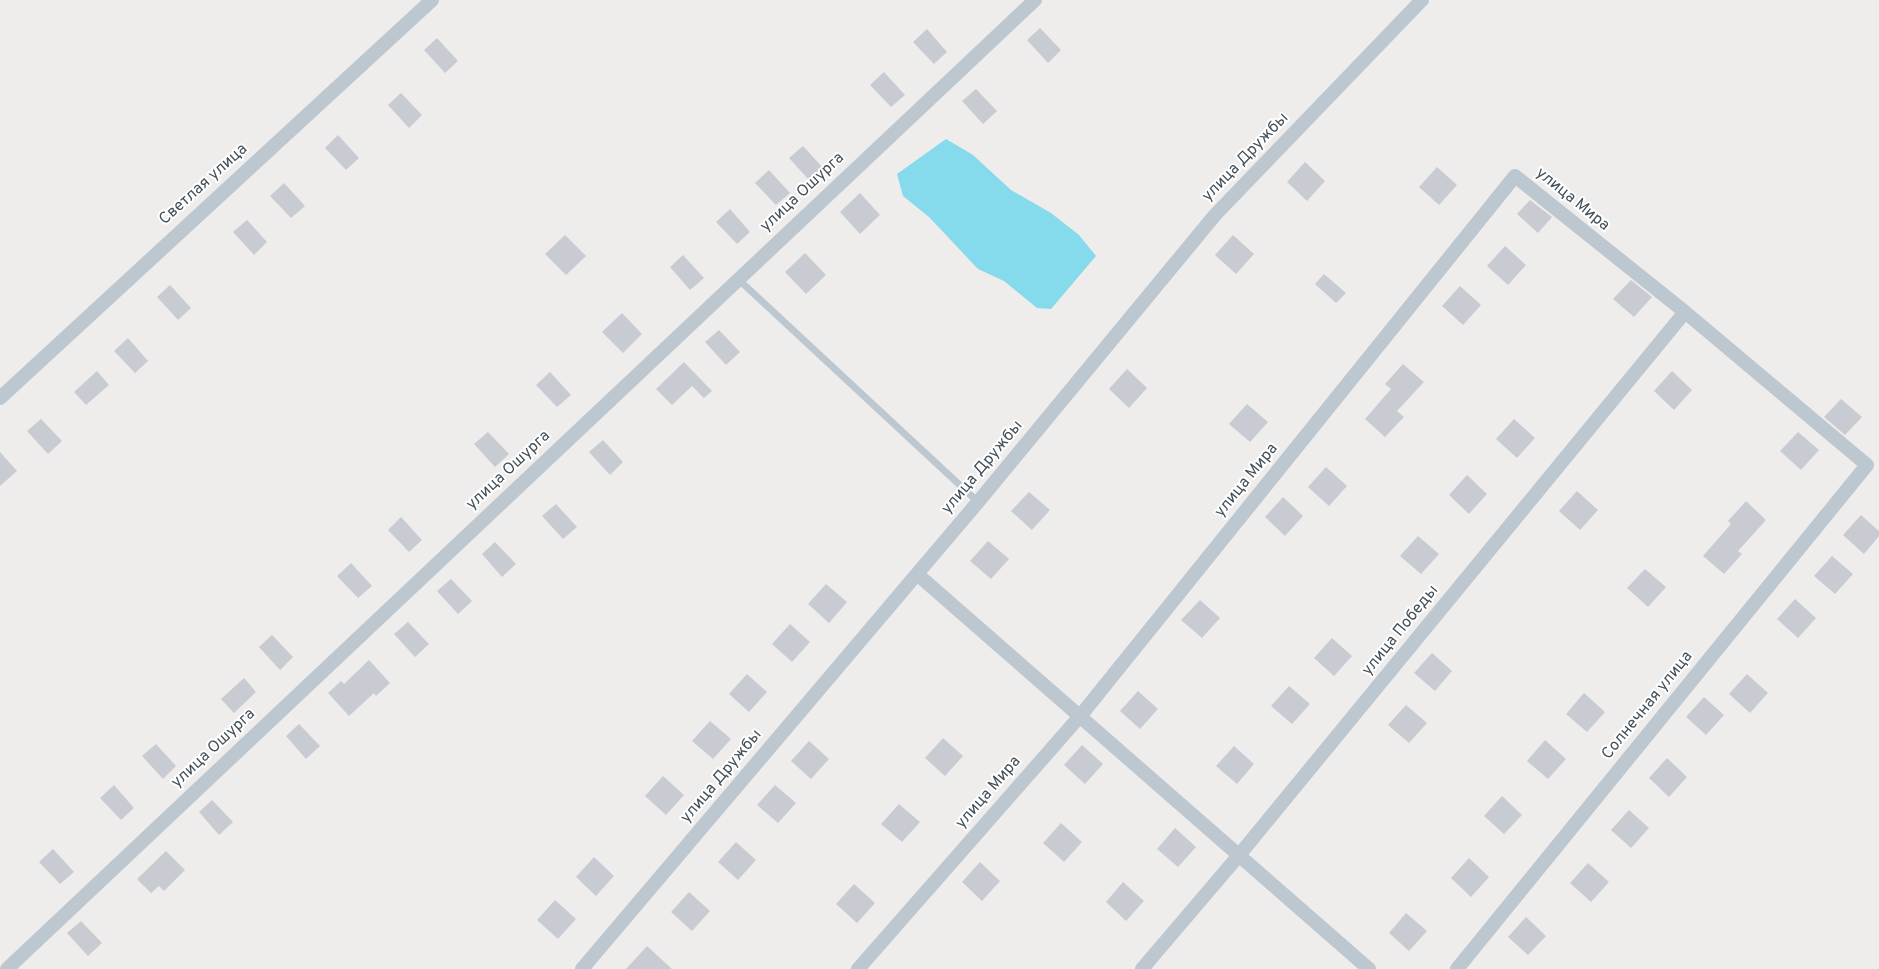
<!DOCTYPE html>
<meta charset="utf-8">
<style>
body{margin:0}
canvas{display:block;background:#efecec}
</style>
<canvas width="1879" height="969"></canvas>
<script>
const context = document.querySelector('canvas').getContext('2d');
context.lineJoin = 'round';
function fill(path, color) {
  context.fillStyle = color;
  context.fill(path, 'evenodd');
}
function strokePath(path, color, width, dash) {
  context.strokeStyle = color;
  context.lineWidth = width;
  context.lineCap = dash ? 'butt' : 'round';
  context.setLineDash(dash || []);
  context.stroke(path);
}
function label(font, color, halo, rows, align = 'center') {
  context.font = font + ' Overpass,sans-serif';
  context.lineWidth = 4;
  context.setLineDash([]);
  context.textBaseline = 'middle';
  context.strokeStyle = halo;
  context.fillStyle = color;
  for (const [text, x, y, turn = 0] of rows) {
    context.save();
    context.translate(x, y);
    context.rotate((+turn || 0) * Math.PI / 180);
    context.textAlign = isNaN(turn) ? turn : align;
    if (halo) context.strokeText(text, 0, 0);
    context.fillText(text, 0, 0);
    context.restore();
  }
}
fill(new Path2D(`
 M 946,139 L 973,155 L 1011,190 L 1051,213 L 1079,235 L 1096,256 L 1051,309 L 1037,308 L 1004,281 L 978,269 L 929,217 L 903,196 L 897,174 Z`), '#85daeb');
fill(new Path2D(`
 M 1040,28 L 1061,50 L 1048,63 L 1027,40 Z
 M 927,29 L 947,52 L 934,64 L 913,42 Z
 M 437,38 L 458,61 L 445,73 L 424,50 Z
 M 884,72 L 905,95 L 891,107 L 870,85 Z
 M 976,89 L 997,111 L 983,124 L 962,101 Z
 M 401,93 L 422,115 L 409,128 L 388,105 Z
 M 338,135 L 359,158 L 346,170 L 325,148 Z
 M 803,146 L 824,169 L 810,181 L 789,158 Z
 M 1305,162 L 1325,181 L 1307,201 L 1287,182 Z
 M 1437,167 L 1457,185 L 1439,205 L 1419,187 Z
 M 769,170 L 790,193 L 776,205 L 755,183 Z
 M 284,183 L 305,206 L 291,218 L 270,196 Z
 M 860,193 L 880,215 L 860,234 L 840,212 Z
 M 1530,200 L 1552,217 L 1538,233 L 1517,214 Z
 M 730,209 L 750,232 L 737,244 L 716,222 Z
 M 247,220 L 267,242 L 254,255 L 233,232 Z
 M 565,235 L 586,256 L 566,275 L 545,254 Z
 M 1233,235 L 1254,254 L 1236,274 L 1215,255 Z
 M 1505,246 L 1526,265 L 1508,285 L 1487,266 Z
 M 805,253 L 826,275 L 806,294 L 785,272 Z
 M 683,255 L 704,278 L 690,290 L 670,267 Z
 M 1324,274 L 1346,293 L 1336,303 L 1315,284 Z
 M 1631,280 L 1652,297 L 1634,317 L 1613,299 Z
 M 170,285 L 191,308 L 178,320 L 157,297 Z
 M 1460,286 L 1481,305 L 1463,325 L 1442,306 Z
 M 622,313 L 642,334 L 623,353 L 602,332 Z
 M 719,330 L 740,352 L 726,365 L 705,342 Z
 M 128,338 L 148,361 L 135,373 L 114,351 Z
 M 684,362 L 712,391 L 704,398 L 692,386 L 672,405 L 656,389 Z
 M 1403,364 L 1424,382 L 1397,411 L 1404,417 L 1385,437 L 1365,419 L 1391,389 L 1385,384 Z
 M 1127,369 L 1147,388 L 1129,408 L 1109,389 Z
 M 97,371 L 109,385 L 86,405 L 74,392 Z
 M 1672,371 L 1692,390 L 1674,410 L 1654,391 Z
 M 550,372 L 571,395 L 557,407 L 536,385 Z
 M 1841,399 L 1862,417 L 1845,435 L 1824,417 Z
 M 1247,404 L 1268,422 L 1250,442 L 1229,424 Z
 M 41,419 L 62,441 L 48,454 L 27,431 Z
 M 1514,419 L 1535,438 L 1517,458 L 1496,439 Z
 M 488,432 L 509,454 L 495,467 L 474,444 Z
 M 1798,432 L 1819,450 L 1801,470 L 1780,451 Z
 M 603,440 L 623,462 L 610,475 L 589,452 Z
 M 0,452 L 17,471 L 0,486 Z
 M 1326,467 L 1347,486 L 1329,506 L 1308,487 Z
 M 1467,475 L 1487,494 L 1469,514 L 1449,495 Z
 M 1577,491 L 1598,510 L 1580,530 L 1559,511 Z
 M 1029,492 L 1050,510 L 1032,530 L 1011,511 Z
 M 1283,497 L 1303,516 L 1285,536 L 1265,517 Z
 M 1746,501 L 1766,520 L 1738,551 L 1742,554 L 1724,574 L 1703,556 L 1731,524 L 1728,521 Z
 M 556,504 L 577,527 L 563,539 L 542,516 Z
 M 1861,515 L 1879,531 L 1879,536 L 1864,554 L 1843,535 Z
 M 401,517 L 422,540 L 409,552 L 388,530 Z
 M 1418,536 L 1439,554 L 1421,574 L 1400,556 Z
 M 988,541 L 1009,559 L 991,579 L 970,561 Z
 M 495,542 L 516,564 L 502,577 L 482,554 Z
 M 1832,556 L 1853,574 L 1835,594 L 1814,576 Z
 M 351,563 L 372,586 L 358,598 L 337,576 Z
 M 1645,569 L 1666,587 L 1648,607 L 1627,588 Z
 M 451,579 L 472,601 L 458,614 L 437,591 Z
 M 826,584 L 847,602 L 829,623 L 808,604 Z
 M 1795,599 L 1816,618 L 1798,638 L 1777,619 Z
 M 1200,600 L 1220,618 L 1202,638 L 1181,620 Z
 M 408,622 L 429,644 L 415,657 L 394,634 Z
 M 790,624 L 810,642 L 792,662 L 772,644 Z
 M 272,635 L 293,657 L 280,670 L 259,647 Z
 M 1332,638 L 1352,656 L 1334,676 L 1314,658 Z
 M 1432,653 L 1452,671 L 1435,691 L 1414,673 Z
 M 369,660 L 390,683 L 376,696 L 374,693 L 349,716 L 328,693 L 341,681 L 344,684 Z
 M 747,674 L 767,692 L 749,712 L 729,694 Z
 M 1747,674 L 1768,693 L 1750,713 L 1729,694 Z
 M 244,678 L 256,692 L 234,713 L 221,699 Z
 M 1289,686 L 1310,704 L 1292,724 L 1271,706 Z
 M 1138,691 L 1158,709 L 1140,729 L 1120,711 Z
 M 1584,693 L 1605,712 L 1587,732 L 1566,714 Z
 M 1704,697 L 1724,715 L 1706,735 L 1686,717 Z
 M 1406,705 L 1427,723 L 1409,743 L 1388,725 Z
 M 710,721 L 731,739 L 713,759 L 692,741 Z
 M 299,724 L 320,746 L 306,759 L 286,736 Z
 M 943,738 L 963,756 L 945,776 L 925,758 Z
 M 1545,740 L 1566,759 L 1548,779 L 1527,761 Z
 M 809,741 L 829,759 L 811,779 L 791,761 Z
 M 156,744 L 176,766 L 163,779 L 142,756 Z
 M 1082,745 L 1103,764 L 1085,784 L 1064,765 Z
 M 1234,746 L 1254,764 L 1237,784 L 1216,766 Z
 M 1667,758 L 1687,777 L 1669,797 L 1649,778 Z
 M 663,776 L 684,795 L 666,815 L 645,796 Z
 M 114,785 L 134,808 L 121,820 L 100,798 Z
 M 775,785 L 796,803 L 778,823 L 757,805 Z
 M 1502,796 L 1522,815 L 1504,834 L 1484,816 Z
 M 212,800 L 233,822 L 219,835 L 199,812 Z
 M 899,804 L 920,822 L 902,842 L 881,824 Z
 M 1629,810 L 1649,828 L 1631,848 L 1611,830 Z
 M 1061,823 L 1082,842 L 1064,862 L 1043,843 Z
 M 1175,828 L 1196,847 L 1178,867 L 1157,849 Z
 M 736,842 L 756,860 L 738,880 L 718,862 Z
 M 53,849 L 74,872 L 60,884 L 39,862 Z
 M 166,851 L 185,870 L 164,891 L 159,886 L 151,893 L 137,879 Z
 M 594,857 L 614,876 L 596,896 L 576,877 Z
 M 1469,858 L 1489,877 L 1471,897 L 1451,878 Z
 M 980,862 L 1000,881 L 982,901 L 962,882 Z
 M 1588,863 L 1609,882 L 1591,902 L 1570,883 Z
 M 1123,882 L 1144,901 L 1126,921 L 1106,902 Z
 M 854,884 L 875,903 L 857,923 L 836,904 Z
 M 689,892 L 710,911 L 692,931 L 671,912 Z
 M 555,900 L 576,919 L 558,939 L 537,920 Z
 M 1406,913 L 1427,931 L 1409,951 L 1389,933 Z
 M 1526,917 L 1546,936 L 1528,955 L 1508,937 Z
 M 81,921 L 102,943 L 88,956 L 67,933 Z
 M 647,946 L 672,969 L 626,969 Z`), '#c8cbd1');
strokePath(new Path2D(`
 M 738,279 L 978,502`), '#bcc7cf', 7);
strokePath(new Path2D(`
 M 0,398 L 432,0
 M 917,574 L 1369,969
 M 7,969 L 1035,0
 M 582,969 L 978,502 L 1215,215 L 1422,0
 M 858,969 L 1081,715 L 1515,176 L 1685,312 L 1867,465 L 1457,969
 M 1142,969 L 1240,854 L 1685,312`), '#bcc7cf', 14);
label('16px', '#445059', '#fff', [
 ["улица Дружбы",1246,158,-46],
 ["Светлая улица",204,185,-42],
 ["улица Ошурга",803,193,-43],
 ["улица Мира",1572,200,39],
 ["улица Дружбы",983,468,-50],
 ["улица Ошурга",509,471,-43],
 ["улица Мира",1247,481,-51],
 ["улица Победы",1401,631,-51],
 ["Солнечная улица",1648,706,-51],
 ["улица Ошурга",214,749,-43],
 ["улица Дружбы",722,777,-50],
 ["улица Мира",989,793,-49]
]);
</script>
